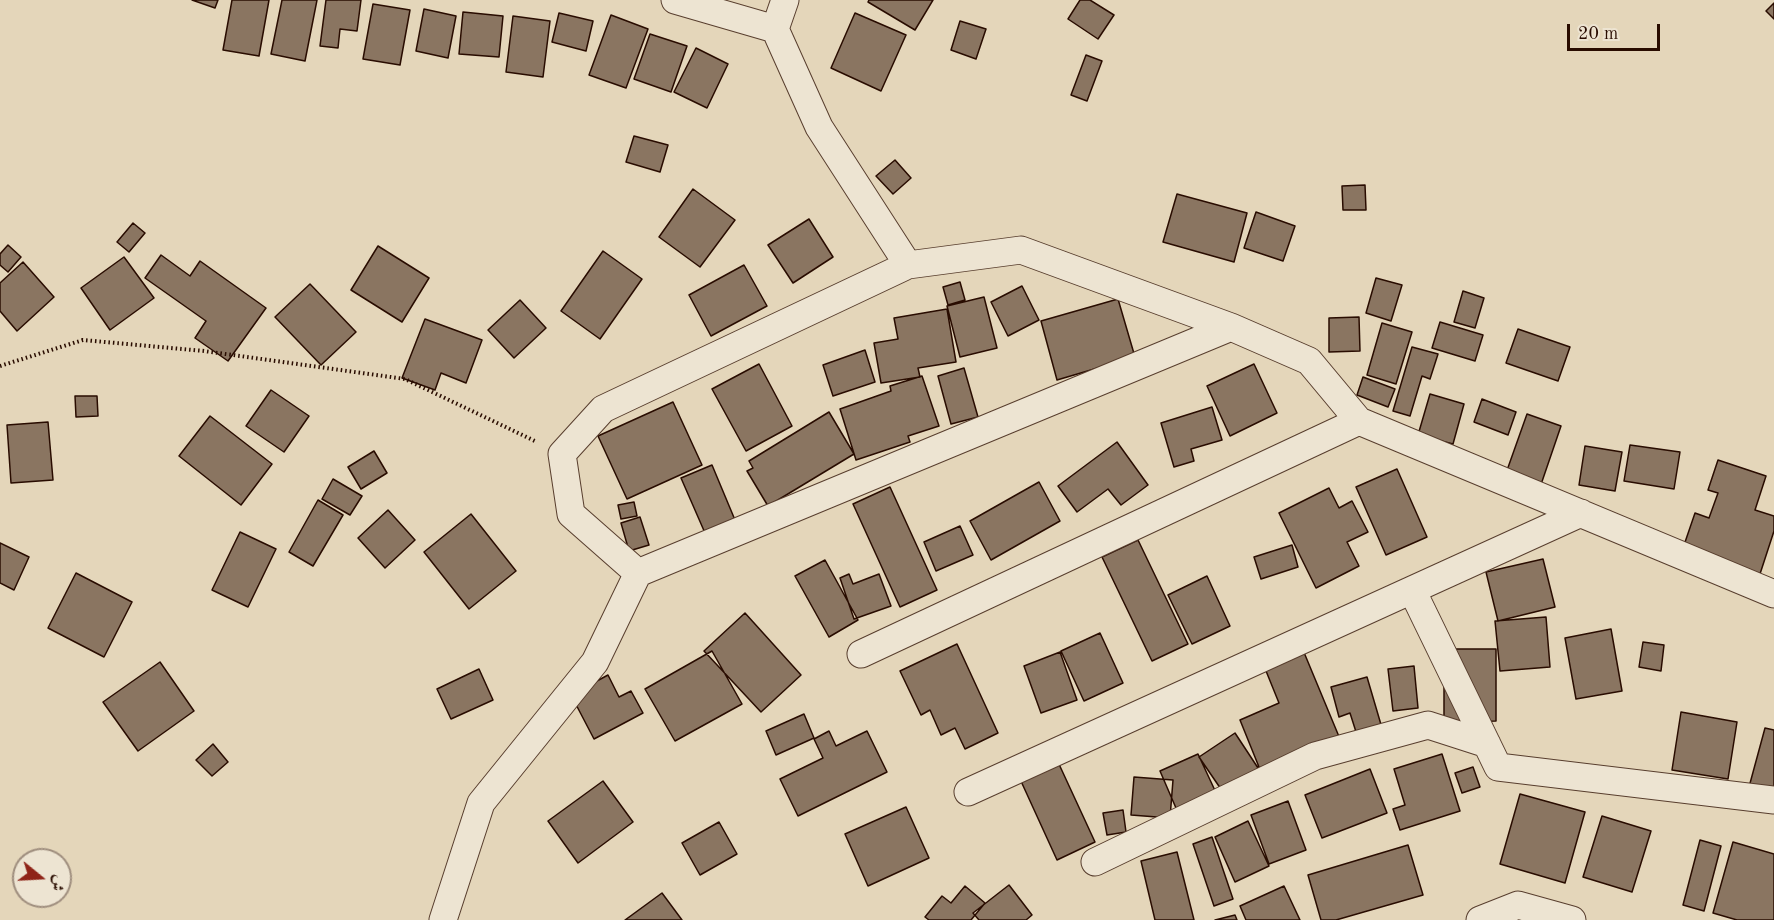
<!DOCTYPE html>
<meta charset="utf-8">
<style>
body{margin:0}
#map{position:relative;width:1774px;height:920px;overflow:hidden;background:#e4d6ba;font-family:"Old Standard TT",Amiri,serif}
canvas{display:block}
.north{position:absolute;left:12px;top:848px;width:60px;height:60px;box-sizing:border-box;background:#ede4d2;border:2px solid #9f8e7e;border-radius:50%;rotate:108deg;font-size:16px;font-weight:700;line-height:24px;text-align:center;color:#290c00}
.north::after{content:'';display:block;margin:auto;width:21px;height:27px;background:#8f2418;clip-path:polygon(50% 0,100% 100%,50% 72%,0 100%)}
.scale{position:absolute;left:1567px;top:24px;width:93px;height:27px;box-sizing:border-box;border:3px solid #290c00;border-top:0;padding-left:8px;font-size:18px;line-height:21px;white-space:nowrap;color:#290c00;-webkit-text-stroke:4px #ede4d2;paint-order:stroke}
</style>
<div id="map">
<canvas width="1774" height="920"></canvas>
<div class="north">ش</div>
<div class="scale">20 m</div>
</div>
<script>
const context = document.querySelector('canvas').getContext('2d');
context.lineJoin = 'round';
function fill(path, color) {
  context.fillStyle = color;
  context.fill(path, 'evenodd');
}
function strokePath(path, color, width, dash) {
  context.strokeStyle = color;
  context.lineWidth = width;
  context.lineCap = dash ? 'butt' : 'round';
  context.setLineDash(dash || []);
  context.stroke(path);
}
const building = new Path2D(`
 M 192,0 L 218,0 L 215,8 Z
 M 232,0 L 269,0 L 259,56 L 223,50 Z
 M 282,0 L 317,0 L 305,61 L 271,54 Z
 M 326,0 L 361,0 L 357,31 L 340,29 L 338,48 L 320,46 Z
 M 869,0 L 933,0 L 915,30 L 868,2 Z
 M 1080,0 L 1090,0 L 1114,15 L 1098,39 L 1068,19 Z
 M 1774,3 L 1774,19 L 1766,11 Z
 M 373,4 L 410,10 L 400,65 L 363,59 Z
 M 424,9 L 456,16 L 448,58 L 416,51 Z
 M 463,12 L 503,16 L 499,57 L 459,54 Z
 M 559,13 L 593,21 L 586,51 L 552,42 Z
 M 855,13 L 906,35 L 881,91 L 831,68 Z
 M 611,15 L 648,29 L 626,88 L 589,75 Z
 M 513,16 L 550,21 L 543,77 L 506,72 Z
 M 960,21 L 986,29 L 976,59 L 951,50 Z
 M 650,34 L 687,46 L 671,92 L 634,79 Z
 M 696,48 L 728,64 L 707,108 L 674,92 Z
 M 1086,55 L 1102,61 L 1087,101 L 1071,95 Z
 M 634,136 L 668,145 L 660,172 L 626,162 Z
 M 895,160 L 911,178 L 893,194 L 876,176 Z
 M 1365,185 L 1366,210 L 1343,210 L 1342,186 Z
 M 693,189 L 735,220 L 700,267 L 659,237 Z
 M 1177,194 L 1247,213 L 1234,262 L 1163,242 Z
 M 1256,212 L 1295,226 L 1283,261 L 1244,248 Z
 M 809,219 L 833,257 L 793,283 L 768,245 Z
 M 133,223 L 145,233 L 129,252 L 117,242 Z
 M 8,245 L 21,257 L 8,272 L 0,265 L 0,254 Z
 M 378,246 L 429,278 L 402,322 L 351,290 Z
 M 603,251 L 642,279 L 600,339 L 561,311 Z
 M 161,255 L 190,276 L 200,261 L 266,308 L 228,361 L 195,338 L 206,321 L 145,278 Z
 M 124,257 L 154,298 L 110,330 L 81,288 Z
 M 23,262 L 54,297 L 17,331 L 0,311 L 0,283 Z
 M 744,265 L 767,306 L 711,336 L 689,295 Z
 M 1376,278 L 1402,285 L 1391,321 L 1366,313 Z
 M 960,282 L 965,300 L 948,305 L 943,287 Z
 M 310,284 L 356,332 L 321,365 L 275,317 Z
 M 1022,286 L 1039,320 L 1008,336 L 991,302 Z
 M 1463,291 L 1484,298 L 1475,328 L 1454,322 Z
 M 984,297 L 997,348 L 960,357 L 947,306 Z
 M 1118,299 L 1135,357 L 1057,380 L 1041,321 Z
 M 520,300 L 546,328 L 514,358 L 488,330 Z
 M 947,309 L 956,362 L 918,368 L 920,377 L 881,383 L 874,343 L 898,339 L 894,318 Z
 M 1359,317 L 1360,351 L 1329,352 L 1329,318 Z
 M 425,319 L 482,340 L 466,383 L 441,373 L 435,390 L 402,378 Z
 M 1440,322 L 1483,335 L 1475,361 L 1432,348 Z
 M 1382,323 L 1412,332 L 1396,384 L 1367,375 Z
 M 1518,329 L 1570,347 L 1558,381 L 1506,363 Z
 M 1412,347 L 1438,354 L 1430,379 L 1422,376 L 1410,416 L 1393,411 Z
 M 865,350 L 875,382 L 833,396 L 823,365 Z
 M 759,364 L 792,426 L 746,451 L 712,389 Z
 M 1254,364 L 1277,413 L 1230,436 L 1207,386 Z
 M 964,368 L 978,417 L 951,424 L 938,376 Z
 M 922,376 L 939,426 L 908,436 L 910,442 L 856,460 L 840,409 L 891,391 L 890,386 Z
 M 1363,377 L 1395,389 L 1388,407 L 1357,395 Z
 M 271,390 L 309,416 L 284,452 L 246,426 Z
 M 1430,394 L 1464,404 L 1453,444 L 1418,435 Z
 M 75,396 L 97,396 L 98,416 L 76,417 Z
 M 1482,399 L 1516,412 L 1508,435 L 1474,422 Z
 M 673,402 L 702,465 L 627,499 L 598,436 Z
 M 1212,407 L 1222,440 L 1191,449 L 1194,461 L 1174,467 L 1161,423 Z
 M 829,412 L 854,454 L 768,506 L 747,471 L 753,468 L 749,461 Z
 M 1527,414 L 1561,426 L 1535,502 L 1500,490 Z
 M 210,416 L 272,464 L 241,505 L 179,456 Z
 M 48,422 L 53,480 L 11,483 L 7,425 Z
 M 1117,442 L 1148,485 L 1121,505 L 1108,489 L 1077,512 L 1058,486 Z
 M 1630,445 L 1680,452 L 1674,489 L 1624,481 Z
 M 1585,446 L 1622,452 L 1615,491 L 1579,485 Z
 M 374,451 L 387,473 L 361,489 L 348,467 Z
 M 1718,460 L 1766,476 L 1755,510 L 1774,516 L 1774,531 L 1759,577 L 1682,551 L 1695,513 L 1709,518 L 1718,493 L 1708,490 Z
 M 712,465 L 735,520 L 705,533 L 681,478 Z
 M 1397,469 L 1427,537 L 1386,555 L 1356,487 Z
 M 333,479 L 362,496 L 350,515 L 322,499 Z
 M 1039,482 L 1060,521 L 991,560 L 970,521 Z
 M 890,487 L 937,590 L 900,607 L 853,504 Z
 M 1329,488 L 1339,508 L 1352,501 L 1368,532 L 1347,542 L 1359,566 L 1316,588 L 1279,513 Z
 M 318,500 L 343,515 L 313,566 L 289,552 Z
 M 634,502 L 637,516 L 621,519 L 618,505 Z
 M 388,510 L 415,540 L 385,568 L 358,538 Z
 M 471,514 L 516,571 L 469,609 L 424,552 Z
 M 640,517 L 649,545 L 629,551 L 621,523 Z
 M 960,526 L 973,555 L 936,571 L 924,542 Z
 M 240,532 L 276,549 L 248,607 L 212,590 Z
 M 1138,540 L 1188,644 L 1152,661 L 1102,557 Z
 M 0,543 L 29,557 L 14,590 L 0,583 Z
 M 1292,545 L 1298,567 L 1261,579 L 1254,557 Z
 M 1543,559 L 1555,607 L 1498,621 L 1486,572 Z
 M 825,560 L 858,620 L 829,637 L 795,576 Z
 M 76,573 L 132,602 L 104,657 L 48,628 Z
 M 849,574 L 853,584 L 879,574 L 891,606 L 854,619 L 840,578 Z
 M 1207,576 L 1230,626 L 1192,644 L 1168,595 Z
 M 745,613 L 801,675 L 761,712 L 704,651 Z
 M 1546,617 L 1550,667 L 1500,671 L 1495,621 Z
 M 1611,629 L 1622,691 L 1576,699 L 1565,638 Z
 M 1100,633 L 1123,683 L 1084,701 L 1061,651 Z
 M 1643,642 L 1664,645 L 1661,671 L 1639,667 Z
 M 957,644 L 998,733 L 965,749 L 955,728 L 941,735 L 930,710 L 921,715 L 900,671 Z
 M 1444,649 L 1496,649 L 1496,721 L 1444,722 Z
 M 1303,650 L 1340,739 L 1261,772 L 1240,720 L 1279,703 L 1264,666 Z
 M 712,651 L 742,704 L 675,741 L 645,689 Z
 M 1060,652 L 1077,700 L 1041,713 L 1024,666 Z
 M 160,662 L 194,711 L 138,751 L 103,702 Z
 M 1414,666 L 1418,708 L 1393,711 L 1388,669 Z
 M 479,669 L 493,700 L 451,719 L 437,689 Z
 M 608,675 L 619,697 L 631,691 L 643,713 L 594,739 L 571,695 Z
 M 1367,677 L 1382,728 L 1357,735 L 1350,713 L 1339,717 L 1331,687 Z
 M 1681,712 L 1737,722 L 1728,779 L 1672,770 Z
 M 804,714 L 814,738 L 776,755 L 766,731 Z
 M 1765,728 L 1774,730 L 1774,795 L 1749,787 Z
 M 829,731 L 836,746 L 867,731 L 887,772 L 798,816 L 780,779 L 823,758 L 814,739 Z
 M 1235,733 L 1260,771 L 1225,795 L 1199,757 Z
 M 213,744 L 228,762 L 212,776 L 196,760 Z
 M 1198,754 L 1218,797 L 1179,815 L 1160,771 Z
 M 1442,754 L 1460,811 L 1400,830 L 1393,809 L 1405,805 L 1394,769 Z
 M 1058,762 L 1095,842 L 1057,860 L 1020,779 Z
 M 1473,767 L 1480,787 L 1462,793 L 1455,773 Z
 M 1370,769 L 1387,813 L 1322,838 L 1305,795 Z
 M 1134,777 L 1173,780 L 1170,818 L 1131,815 Z
 M 603,781 L 633,822 L 578,863 L 548,821 Z
 M 1520,794 L 1585,812 L 1565,883 L 1500,864 Z
 M 1288,801 L 1306,850 L 1269,864 L 1251,815 Z
 M 906,807 L 929,858 L 868,886 L 845,834 Z
 M 1123,810 L 1126,832 L 1107,835 L 1103,813 Z
 M 1602,816 L 1651,831 L 1632,892 L 1583,877 Z
 M 1248,821 L 1269,866 L 1235,882 L 1215,837 Z
 M 719,822 L 737,854 L 700,875 L 682,843 Z
 M 1212,837 L 1233,899 L 1214,906 L 1193,844 Z
 M 1700,840 L 1721,846 L 1704,911 L 1683,905 Z
 M 1733,842 L 1774,854 L 1774,920 L 1737,920 L 1713,913 Z
 M 1408,845 L 1423,895 L 1336,920 L 1321,920 L 1308,875 Z
 M 1177,852 L 1194,920 L 1155,920 L 1141,861 Z
 M 1009,885 L 1032,915 L 1026,920 L 979,920 L 973,913 Z
 M 965,886 L 985,903 L 971,920 L 929,920 L 925,917 L 942,896 L 951,903 Z
 M 1284,886 L 1300,920 L 1246,920 L 1240,906 Z
 M 662,893 L 682,920 L 625,920 Z
 M 1235,915 L 1237,920 L 1215,920 Z`);
fill(building, '#8a7561');
strokePath(building, '#290c00', 1.5);
const street = new Path2D(`
 M 675,0 L 775,29
 M 785,0 L 775,29 L 819,127 L 908,265
 M 1021,250 L 1231,327 L 638,573 L 571,514 L 562,454 L 603,409 L 908,265 Z
 M 1359,421 L 1774,594
 M 1412,590 L 1498,767 L 1774,800
 M 861,654 L 1359,421 L 1309,361 L 1231,327
 M 968,792 L 1581,513
 M 1095,862 L 1315,756 L 1428,725 L 1487,744
 M 443,920 L 481,803 L 595,662 L 638,573
 M 1480,920 L 1518,905 L 1572,920`);
strokePath(street, '#583e2e', 29);
strokePath(new Path2D(`
 M 0,366 L 83,340 L 204,351 L 405,379 L 537,442`), '#290c00', 4, [1.5, 3]);
strokePath(street, '#ede4d2', 27);
</script>
